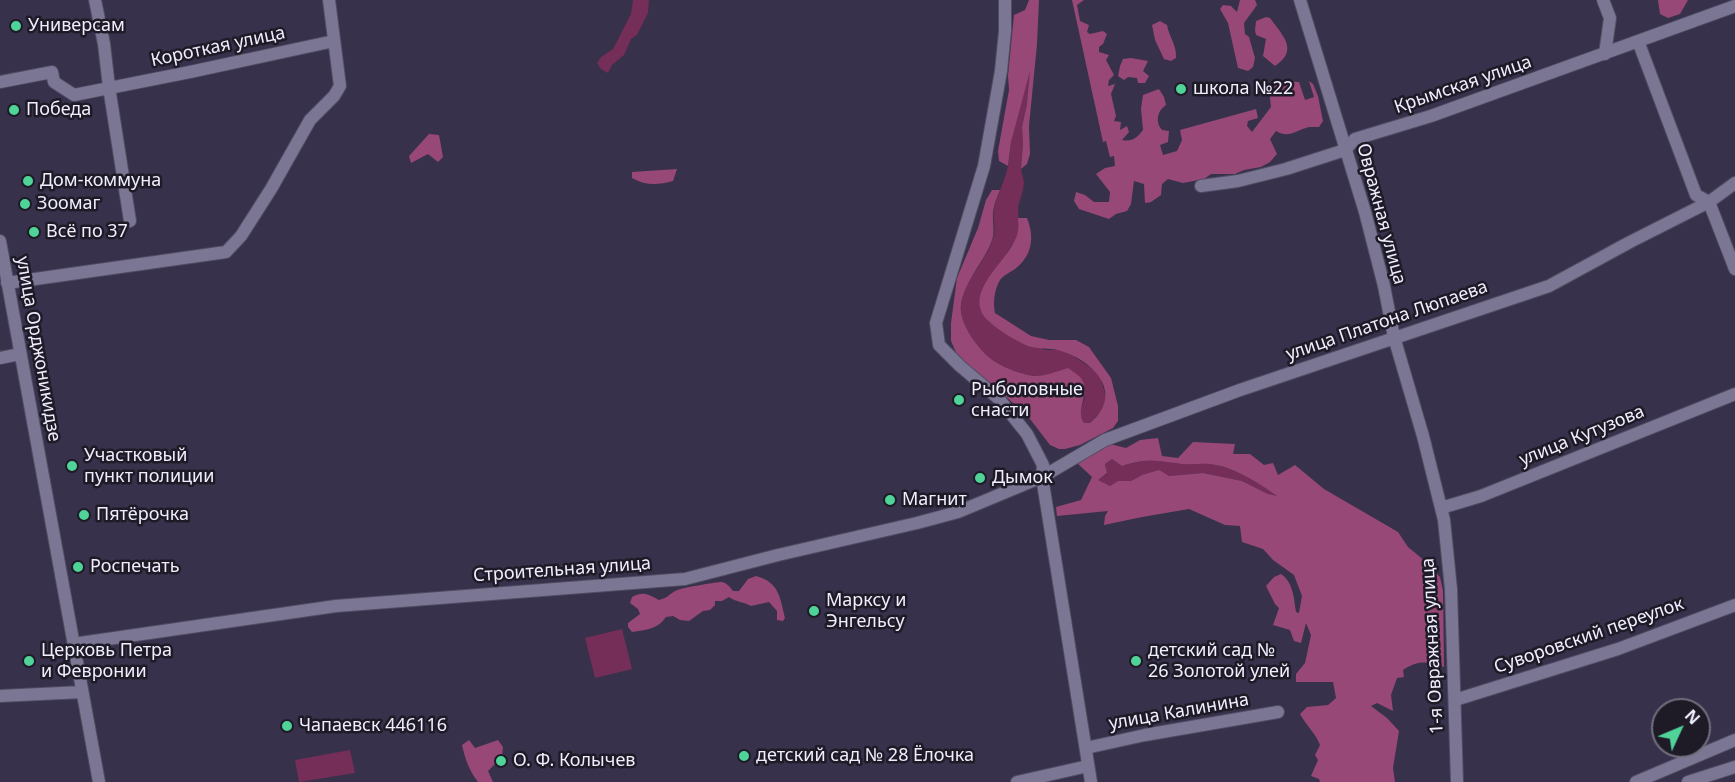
<!DOCTYPE html>
<meta charset="utf-8">
<style>
body{margin:0}
#map{position:relative;width:1735px;height:782px;overflow:hidden;background:#37314b;font-family:"Noto Sans",sans-serif}
canvas{display:block}
.north{position:absolute;left:1651px;top:698px;width:60px;height:60px;box-sizing:border-box;background:#1e1b27;border:2px solid #726f7d;border-radius:50%;rotate:46deg;font-size:16px;font-weight:700;line-height:24px;text-align:center;color:#f0edfe}
.north::after{content:'';display:block;margin:auto;width:21px;height:27px;background:#4fd399;clip-path:polygon(50% 0,100% 100%,50% 72%,0 100%)}
</style>
<div id="map">
<canvas width="1735" height="782"></canvas>
<div class="north">N</div>
</div>
<script>
const context = document.querySelector('canvas').getContext('2d');
context.lineJoin = 'round';
function fill(path, color) {
  context.fillStyle = color;
  context.fill(path, 'evenodd');
}
function strokePath(path, color, width, dash) {
  context.strokeStyle = color;
  context.lineWidth = width;
  context.lineCap = dash ? 'butt' : 'round';
  context.setLineDash(dash || []);
  context.stroke(path);
}
function label(font, color, halo, rows, align = 'center') {
  context.font = font + ' "Noto Sans",sans-serif';
  context.lineWidth = 5;
  context.setLineDash([]);
  context.textBaseline = 'middle';
  context.strokeStyle = halo;
  context.fillStyle = color;
  for (const [text, x, y, turn = 0] of rows) {
    context.save();
    context.translate(x, y);
    context.rotate((+turn || 0) * Math.PI / 180);
    context.textAlign = isNaN(turn) ? turn : align;
    if (halo) context.strokeText(text, 0, 0);
    context.fillText(text, 0, 0);
    context.restore();
  }
}
fill(new Path2D(`
 M 633,0 L 649,0 L 648,13 L 637,35 L 631,39 L 624,55 L 612,65 L 608,73 L 601,69 L 597,63 L 601,57 L 613,49 L 631,14 Z
 M 1032,63 L 1027,104 L 1022,127 L 1023,144 L 1021,169 L 1024,182 L 1023,190 L 1018,207 L 1019,230 L 1014,242 L 1002,261 L 981,312 L 1045,350 L 1062,350 L 1072,355 L 1094,370 L 1101,379 L 1106,398 L 1103,409 L 1090,423 L 1084,423 C 1078,415 1081,407 1085,398 L 1068,369 C 1058,371 1044,377 1033,376 C 1021,375 1005,368 995,362 C 980,352 958,324 961,305 C 964,279 988,260 994,235 C 996,227 992,217 994,208 C 997,195 1004,183 1007,170 C 1010,161 1009,152 1011,143 C 1016,116 1025,89 1032,63 Z
 M 1112,459 L 1122,466 C 1148,458 1157,461 1183,464 C 1192,465 1202,462 1211,464 C 1236,468 1258,483 1279,497 L 1268,494 L 1242,481 L 1203,473 L 1169,476 L 1142,475 L 1131,481 L 1118,481 L 1110,486 L 1097,480 L 1107,474 L 1105,464 Z
 M 622,629 L 632,669 L 595,678 L 585,638 Z
 M 350,750 L 355,773 L 299,782 L 295,760 Z`), '#742e57');
fill(new Path2D(`
 M 1029,0 L 1039,0 L 1037,44 L 1029,126 L 1030,154 L 1027,164 L 1021,169 L 1023,144 L 1022,127 L 1027,104 L 1030,71 L 1011,142 L 1008,166 L 999,161 L 998,151 L 1009,90 L 1008,76 L 1014,15 L 1025,10 Z
 M 1072,0 L 1084,0 L 1077,5 L 1080,21 L 1089,25 L 1087,32 L 1090,34 L 1103,31 L 1107,34 L 1103,44 L 1099,47 L 1099,52 L 1109,55 L 1106,60 L 1114,75 L 1109,80 L 1108,86 L 1115,84 L 1111,94 L 1116,116 L 1114,121 L 1121,122 L 1120,130 L 1127,126 L 1129,132 L 1122,140 C 1132,142 1137,138 1143,130 L 1141,109 L 1143,95 L 1159,89 L 1164,97 L 1166,105 C 1157,111 1155,122 1162,130 L 1169,131 L 1168,142 L 1160,145 L 1163,155 L 1177,151 L 1182,140 L 1180,130 L 1256,109 L 1258,118 L 1248,121 L 1247,126 L 1252,132 L 1271,107 C 1270,95 1268,90 1278,81 L 1299,82 L 1305,100 L 1314,97 L 1309,81 L 1313,84 L 1318,96 L 1323,121 L 1319,127 C 1316,127 1312,127 1309,127 C 1296,130 1289,139 1276,131 L 1270,139 L 1277,154 L 1270,162 L 1261,167 L 1244,170 L 1235,174 L 1211,174 L 1204,179 L 1183,183 L 1168,179 L 1162,184 L 1161,195 L 1151,202 L 1145,203 L 1144,184 L 1134,181 L 1131,204 L 1127,211 L 1116,214 L 1109,219 L 1079,209 L 1074,201 L 1076,192 L 1085,195 L 1094,202 L 1109,202 L 1110,192 L 1096,174 L 1105,168 L 1115,166 L 1114,156 L 1110,157 L 1106,141 L 1103,142 Z
 M 1240,0 L 1255,0 L 1257,5 L 1244,23 L 1245,34 L 1249,37 L 1255,58 L 1253,67 L 1248,71 L 1238,68 L 1228,23 L 1220,9 L 1223,5 L 1231,6 L 1237,12 Z
 M 1658,0 L 1688,0 L 1680,14 L 1668,18 L 1660,14 Z
 M 1266,17 L 1270,18 C 1283,36 1299,50 1275,66 L 1263,56 L 1266,39 L 1256,35 L 1255,30 L 1256,21 Z
 M 1160,21 L 1167,25 C 1169,37 1177,45 1176,58 L 1171,61 L 1164,59 L 1155,40 L 1152,25 Z
 M 1131,58 L 1148,61 L 1143,71 L 1149,76 L 1145,83 L 1138,83 L 1137,78 L 1128,77 L 1124,80 L 1118,76 L 1120,66 L 1123,59 Z
 M 429,134 L 439,135 L 443,157 L 438,162 L 428,154 L 411,163 L 409,156 Z
 M 677,169 L 673,181 C 658,185 646,186 632,178 L 632,172 Z
 M 992,190 L 1000,190 C 997,197 994,204 993,212 C 992,223 996,232 991,243 C 982,264 965,281 961,304 C 958,323 979,351 994,361 C 1004,368 1021,374 1033,376 C 1043,377 1058,371 1068,368 C 1072,371 1077,374 1080,377 C 1093,391 1074,409 1084,423 L 1090,423 C 1124,395 1096,363 1064,352 C 1053,347 1040,350 1028,346 C 1016,341 986,324 981,311 C 971,283 1012,259 1018,231 C 1019,227 1018,222 1018,218 L 1027,218 C 1035,238 1032,256 1015,269 C 1010,272 1003,276 1000,280 C 994,290 993,303 995,313 L 1031,336 L 1049,340 L 1076,340 L 1089,347 L 1111,378 L 1118,406 L 1118,421 L 1113,428 L 1080,445 L 1065,449 L 1059,449 L 1050,445 L 1030,419 L 1001,392 L 958,357 L 951,341 L 951,323 L 957,278 L 978,228 L 986,200 Z
 M 1158,438 L 1162,456 L 1178,458 L 1193,442 L 1235,444 L 1233,454 L 1250,454 L 1264,465 L 1273,463 L 1278,475 L 1295,465 L 1324,489 L 1398,532 L 1408,547 L 1425,561 L 1440,577 L 1443,591 L 1444,667 C 1426,662 1420,659 1403,670 L 1404,677 L 1397,678 L 1391,695 L 1393,711 L 1377,703 L 1371,706 L 1387,718 L 1399,731 L 1393,768 L 1395,782 L 1320,782 L 1319,779 L 1311,776 L 1318,760 L 1315,755 L 1320,745 C 1316,734 1306,725 1300,714 L 1307,707 L 1328,705 L 1336,698 L 1333,682 L 1296,682 L 1296,674 L 1305,663 L 1311,635 L 1306,623 L 1301,643 L 1294,641 L 1290,630 L 1273,625 L 1279,608 L 1275,604 L 1266,586 L 1274,577 L 1281,574 C 1293,582 1294,598 1296,612 L 1299,613 L 1302,596 L 1294,575 L 1273,560 L 1263,549 L 1242,542 L 1240,526 L 1225,525 L 1189,509 L 1142,517 L 1104,525 L 1105,516 L 1108,511 L 1057,516 L 1056,507 L 1081,500 L 1092,477 L 1076,462 L 1106,443 L 1126,448 L 1140,440 ZM 1112,459 L 1122,466 C 1147,458 1156,461 1182,464 C 1191,465 1201,463 1210,464 C 1234,467 1257,482 1277,496 L 1268,494 L 1242,481 L 1203,473 L 1169,476 L 1159,470 L 1142,475 L 1131,481 L 1118,481 L 1110,486 L 1098,480 L 1107,473 L 1105,464 Z
 M 756,576 C 779,582 780,597 785,618 L 783,621 L 777,620 L 777,611 L 769,602 L 751,606 C 744,602 736,602 729,597 L 722,601 L 715,601 L 715,605 L 710,610 L 703,611 L 689,621 L 680,620 L 673,616 L 666,617 C 658,629 646,630 632,632 L 628,627 L 628,623 L 640,614 L 638,609 L 630,603 L 632,597 C 643,591 648,594 659,600 C 669,597 667,596 675,591 C 680,588 716,582 722,582 C 727,583 730,587 733,591 L 739,591 L 748,579 Z
 M 469,740 L 475,748 L 498,740 L 503,747 L 502,757 L 488,771 L 493,782 L 478,782 C 469,770 465,759 462,745 Z`), '#974876');
const minor = new Path2D(`
 M 95,0 L 104,44 L 109,87 L 130,221
 M 1005,0 L 1005,31 L 1001,71 L 984,166 L 936,323 L 939,345 L 960,366 L 999,399 L 1027,434 L 1043,465 L 1042,477 L 1091,782
 M 1300,0 L 1365,212 L 1384,286 L 1394,337 L 1423,436 L 1444,520 L 1451,589 L 1457,782
 M 1603,0 L 1610,18 L 1605,54
 M 1638,41 L 1696,195 L 1709,202 L 1735,269
 M 0,82 L 52,72 L 54,82 L 74,95 L 190,72 L 334,41
 M 1201,186 L 1238,181 L 1286,169 L 1345,150 L 1355,139 L 1431,116 L 1735,6
 M 0,241 L 99,782
 M 7,283 L 226,252 L 241,236 L 271,189 L 310,120 L 334,96 L 340,86 L 329,0
 M 0,358 L 20,354
 M 1441,508 L 1481,496 L 1735,394
 M 73,644 L 336,606 L 685,579 L 778,555 L 917,523 L 958,512 L 1042,477 L 1105,440 L 1240,390 L 1549,286 L 1630,242 L 1709,202 L 1735,183
 M 0,696 L 82,692
 M 1455,700 L 1618,649 L 1735,605
 M 1086,748 L 1145,735 L 1278,712
 M 1017,782 L 1088,766
 M 1636,782 L 1735,740
 M 1688,782 L 1735,767`);
strokePath(minor, '#504c62', 14);
strokePath(minor, '#7b7694', 12);
for (const [x, y, r, color] of [
 [16,26,6,"#4fd399"],
 [1181,89,6,"#4fd399"],
 [14,110,6,"#4fd399"],
 [28,181,6,"#4fd399"],
 [25,204,6,"#4fd399"],
 [34,232,6,"#4fd399"],
 [959,400,6,"#4fd399"],
 [72,466,6,"#4fd399"],
 [980,478,6,"#4fd399"],
 [890,500,6,"#4fd399"],
 [84,515,6,"#4fd399"],
 [78,567,6,"#4fd399"],
 [814,611,6,"#4fd399"],
 [29,661,6,"#4fd399"],
 [1136,661,6,"#4fd399"],
 [287,726,6,"#4fd399"],
 [744,756,6,"#4fd399"],
 [501,761,6,"#4fd399"]
]) {
  const dot = new Path2D();
  dot.arc(x, y, r, 0, 2 * Math.PI);
  context.fillStyle = color;
  context.fill(dot);
  strokePath(dot, '#1e1b27', 2);
}
label('18px', '#f0edfe', '#1e1b27', [
 ["Универсам",28,26],
 ["школа №22",1193,89],
 ["Победа",26,110],
 ["Дом-коммуна",40,181],
 ["Зоомаг",37,204],
 ["Всё по 37",46,232],
 ["Рыболовные",971,390],
 ["снасти",971,411],
 ["Участковый",84,456],
 ["пункт полиции",84,477],
 ["Дымок",992,478],
 ["Магнит",902,500],
 ["Пятёрочка",96,515],
 ["Роспечать",90,567],
 ["Марксу и",826,601],
 ["Энгельсу",826,622],
 ["Церковь Петра",41,651],
 ["и Февронии",41,672],
 ["детский сад №",1148,651],
 ["26 Золотой улей",1148,672],
 ["Чапаевск 446116",299,726],
 ["детский сад № 28 Ёлочка",756,756],
 ["О. Ф. Колычев",513,761]
], 'left');
label('18px', '#f0edfe', '#1e1b27', [
 ["Короткая улица",218,47,-12],
 ["Крымская улица",1463,85,-19],
 ["Овражная улица",1381,214,75],
 ["улица Платона Люпаева",1387,321,-19],
 ["улица Орджоникидзе",38,349,80],
 ["улица Кутузова",1582,436,-22],
 ["Строительная улица",562,570,-4],
 ["Суворовский переулок",1589,636,-19],
 ["1-я Овражная улица",1433,646,-93],
 ["улица Калинина",1179,712,-10]
]);
</script>
